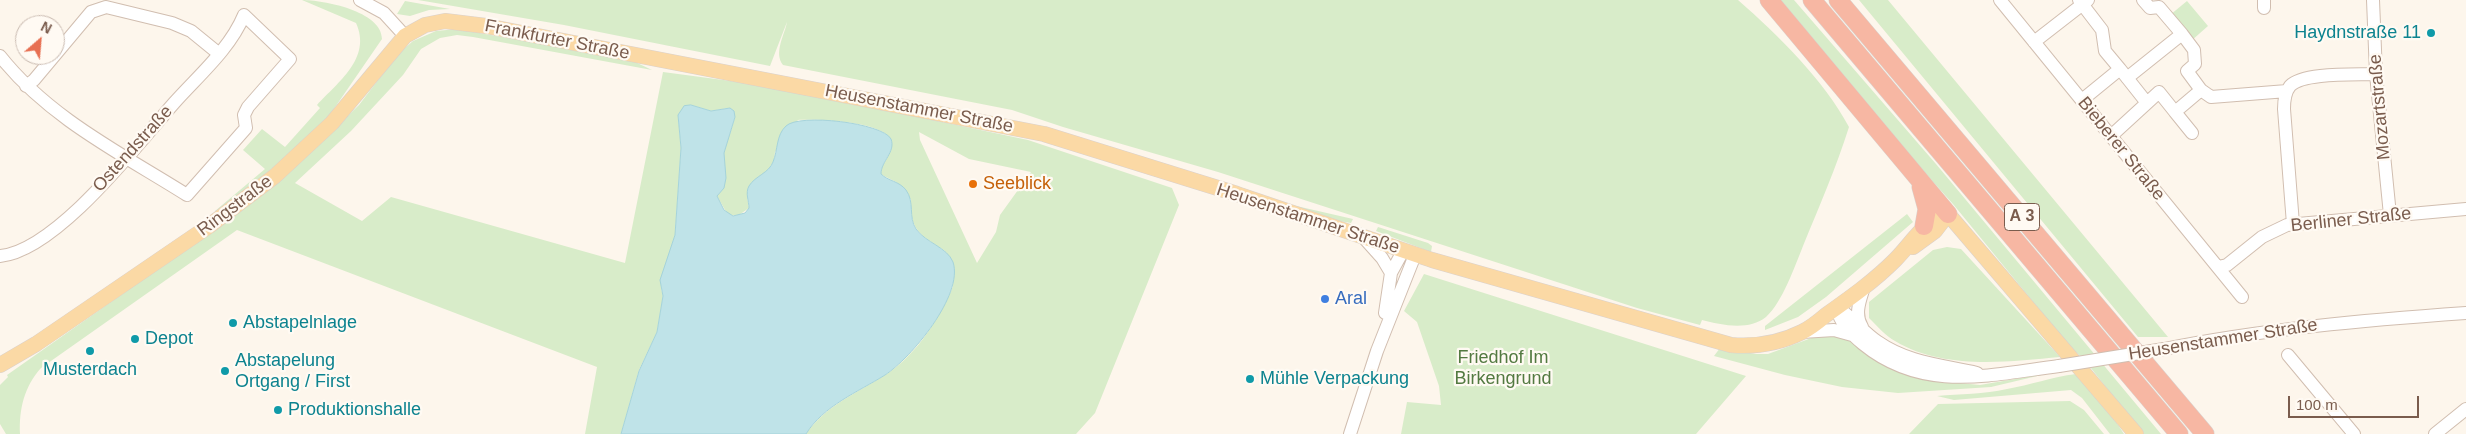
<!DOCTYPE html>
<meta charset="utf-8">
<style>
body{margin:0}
#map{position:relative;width:2466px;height:434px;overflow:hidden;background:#fdf6ec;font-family:Helvetica,sans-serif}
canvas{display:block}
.north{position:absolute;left:15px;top:15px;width:50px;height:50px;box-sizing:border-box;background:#fffaf3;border:1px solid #cabbb1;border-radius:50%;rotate:27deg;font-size:14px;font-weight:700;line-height:20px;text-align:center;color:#7a5c4d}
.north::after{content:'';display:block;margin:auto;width:18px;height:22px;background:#e76f51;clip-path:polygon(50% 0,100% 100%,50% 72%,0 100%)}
.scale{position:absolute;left:2288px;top:396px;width:131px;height:22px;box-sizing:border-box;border:2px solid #7a5c4d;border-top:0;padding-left:6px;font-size:15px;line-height:18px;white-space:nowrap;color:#7a5c4d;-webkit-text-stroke:4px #fffaf3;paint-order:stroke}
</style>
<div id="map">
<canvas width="2466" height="434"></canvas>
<div class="north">N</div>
<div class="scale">100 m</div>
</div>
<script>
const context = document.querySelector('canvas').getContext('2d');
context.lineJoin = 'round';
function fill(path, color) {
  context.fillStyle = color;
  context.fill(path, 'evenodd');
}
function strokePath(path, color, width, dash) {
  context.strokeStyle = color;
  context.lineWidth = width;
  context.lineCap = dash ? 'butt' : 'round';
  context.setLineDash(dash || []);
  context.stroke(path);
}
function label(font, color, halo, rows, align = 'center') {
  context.font = font + ' Helvetica,sans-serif';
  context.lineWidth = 4.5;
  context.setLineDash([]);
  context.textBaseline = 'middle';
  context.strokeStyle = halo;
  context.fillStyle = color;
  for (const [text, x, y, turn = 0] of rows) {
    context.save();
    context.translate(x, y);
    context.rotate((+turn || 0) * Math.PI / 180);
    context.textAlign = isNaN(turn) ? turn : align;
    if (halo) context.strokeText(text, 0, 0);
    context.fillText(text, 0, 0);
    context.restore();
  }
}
fill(new Path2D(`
 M 302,0 C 323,0 382,11 382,39 L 329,116 L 293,152 L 217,212 L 215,211 L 265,169 L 243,150 L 262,129 L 285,147 L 320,108 L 317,105 C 338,82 372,58 356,23 Z
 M 418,0 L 1738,0 C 1778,35 1824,80 1849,127 C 1836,168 1819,207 1803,246 C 1795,266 1782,303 1766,317 C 1749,331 1721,325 1702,320 L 1700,325 L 1637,308 L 1218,172 L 1063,127 L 1012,110 L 783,65 C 773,53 785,34 787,22 L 770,66 L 564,25 Z
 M 1776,0 L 1794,0 L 1936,164 L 2161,434 L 2143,434 L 2083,358 L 2070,347 L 1953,204 L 1892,136 Z
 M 1859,0 L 1888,0 L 2168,337 L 2138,337 Z
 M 405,1 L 450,9 L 429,10 L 410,16 L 397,14 Z
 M 2187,1 L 2208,26 L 2191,41 L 2170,15 Z
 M 457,29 L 631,60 L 652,70 L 473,37 L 457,35 L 440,38 L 421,49 L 403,75 L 351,131 L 295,183 L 362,221 L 391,197 L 625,263 L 663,72 L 776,87 L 1028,140 L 1172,188 L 1179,205 L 1095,413 L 1076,434 L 806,434 C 825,406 857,393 885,375 C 909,360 932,331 943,305 C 946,300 952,291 953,285 C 954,276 947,260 945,251 C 922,236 909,231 911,200 L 896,182 L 880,174 C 882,162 893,154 891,142 C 888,121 816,119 798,120 L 775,152 L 774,161 L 768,170 L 756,180 L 747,196 L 749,208 L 739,215 L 728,215 L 717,196 C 732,178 720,171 724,151 C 727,140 732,129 735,117 L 729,108 L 711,111 L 691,105 L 678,115 L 681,148 L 675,235 L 661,288 L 663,296 L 657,332 L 639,370 L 621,434 L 585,434 L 597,367 L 237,230 L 41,368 C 24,387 19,409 20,434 L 6,434 L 0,424 L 0,385 L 8,377 L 7,375 L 222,224 L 325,138 L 359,105 L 398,54 L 413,41 L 436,31 ZM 919,132 L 969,159 L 1031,172 L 1000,215 L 996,232 L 977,263 L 920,140 Z
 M 1292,205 L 1353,219 L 1351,223 L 1333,220 Z
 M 1907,214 L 1913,222 L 1826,297 L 1798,317 L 1765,330 L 1765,326 Z
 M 1378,227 L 1428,243 L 1432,246 L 1431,252 L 1376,231 Z
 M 1947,247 L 1961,249 L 2060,357 C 2006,362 1943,370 1895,341 C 1886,336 1877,326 1869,318 L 1869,302 L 1933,250 Z
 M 1424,274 L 1746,376 L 1696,434 L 1401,434 L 1407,402 L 1441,405 L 1439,386 L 1417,322 L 1404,311 Z
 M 1825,333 L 1838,334 L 1929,380 L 1980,385 L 2050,373 L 1991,387 L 1898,393 L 1842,387 L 1785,375 L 1714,356 L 1720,348 L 1756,354 L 1768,354 Z
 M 2076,374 L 2107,408 L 2124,434 L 2110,434 L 2082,398 L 2071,390 L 1954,400 L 1937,396 C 1960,394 1984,394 2007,389 C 2030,385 2052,377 2076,374 Z
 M 2070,401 L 2084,410 L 2104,434 L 1909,434 L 1938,404 Z`), '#d8ecc9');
const water = new Path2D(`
 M 691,105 L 711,111 L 730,108 L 734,111 L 735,117 L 724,153 L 726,178 L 724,188 L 717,196 L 724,210 L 733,216 L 745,213 L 749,208 C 749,201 745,193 749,186 C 755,176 769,173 773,162 C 778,150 776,135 786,126 C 799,113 883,123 891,139 C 896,152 881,161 881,174 C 888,181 899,181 906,190 C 915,202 908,217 916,229 C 926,243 947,247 953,262 C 964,295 911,358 885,375 C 858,392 823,406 806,434 L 621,434 L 639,371 L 657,332 L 663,296 L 660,280 L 675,235 L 681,148 L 678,115 L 684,106 Z`);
fill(water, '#bfe3e8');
strokePath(water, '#a5d3da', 1);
const minor = new Path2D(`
 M 360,0 L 384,13 L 405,36
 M 2000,0 L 2242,297
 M 2079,0 L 2102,30 L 2105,51 L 2120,69
 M 2143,0 L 2150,8 L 2159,7 L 2182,34
 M 2373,0 L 2376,74 L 2390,215
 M 2264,8 L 2264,0
 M 2034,42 L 2088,0
 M 0,56 C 49,118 122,154 187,195 L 246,128 L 244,115 L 248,107 L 290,59 L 244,15 C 230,49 198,76 174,103 C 137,145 56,251 0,256
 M 2127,78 L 2182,34 L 2194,50 L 2195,64 L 2187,71 L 2201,90 L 2175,112 L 2159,92 L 2147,103
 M 26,86 L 34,80 L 91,12 L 106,7 L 172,23 L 191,31 L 218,53
 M 2201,90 L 2211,97 L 2287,91
 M 2082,100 L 2120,69 L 2147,103 L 2111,136
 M 2175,112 L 2192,133
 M 2293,224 L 2284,109 C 2284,101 2285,92 2290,86 C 2303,72 2357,75 2376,74
 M 1365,239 L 1382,258 L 1391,273
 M 2218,267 L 2227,265 L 2262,237 L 2287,225 L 2466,209
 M 1837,307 C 1839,323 1851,334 1863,344 C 1923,393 1989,375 2059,366
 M 1837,307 C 1852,317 1863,332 1878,342 C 1908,363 1942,365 1977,373
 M 1385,313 L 1391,273 L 1403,251
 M 1862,327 C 1854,314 1860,300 1864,287
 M 1802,332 L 1834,330 L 1852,335
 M 2164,349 C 2264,329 2365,320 2466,313
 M 2288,355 L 2354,434
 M 1350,434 L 1377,351 L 1415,255
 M 2435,434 L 2466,409`);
const major = new Path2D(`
 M 1948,214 L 2136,434
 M 1913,247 L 1935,231 L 1948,214
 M 0,365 L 36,344 L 209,226 L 275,176 L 332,123 L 405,36 L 425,25 L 445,21 L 486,26 L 1044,134 L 1237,194 L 1432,260 L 1731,345 C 1755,347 1780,343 1802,332 C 1810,328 1819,321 1826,315 C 1850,298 1874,281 1895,260 C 1914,241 1921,223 1948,214`);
const highway = new Path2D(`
 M 1769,0 L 1948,214
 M 1812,0 L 2179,434
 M 1838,0 L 2205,434
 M 1921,187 L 1927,209 L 1924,226`);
strokePath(minor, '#d1beb0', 14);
strokePath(major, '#dad1cd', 16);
strokePath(highway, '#dad1cd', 19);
strokePath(minor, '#fff', 12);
strokePath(major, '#fbd9a5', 15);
strokePath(highway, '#f7b7a3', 18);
const minorBridge = new Path2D(`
 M 2059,366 L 2164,349`);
strokePath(minorBridge, '#d1beb0', 14, []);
strokePath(minorBridge, '#fff', 12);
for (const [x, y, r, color] of [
 [2431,33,5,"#0f9aa8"],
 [973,184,5,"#e8710a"],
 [1325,299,5,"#3f7fe0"],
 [233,323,5,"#0f9aa8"],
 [135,339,5,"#0f9aa8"],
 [90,351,5,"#0f9aa8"],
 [225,371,5,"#0f9aa8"],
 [1250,379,5,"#0f9aa8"],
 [278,410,5,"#0f9aa8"]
]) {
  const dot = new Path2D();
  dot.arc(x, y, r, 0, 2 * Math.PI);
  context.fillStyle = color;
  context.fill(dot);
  strokePath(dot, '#fffaf3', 2);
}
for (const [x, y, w] of [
 [2022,217,35]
]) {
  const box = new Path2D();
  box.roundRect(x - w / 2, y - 13.5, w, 27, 4);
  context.fillStyle = '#fffaf3';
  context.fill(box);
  strokePath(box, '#7a5c4d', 1);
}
label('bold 16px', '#7a5c4d', null, [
 ["A 3",2022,217]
]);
label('18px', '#0d838f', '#fffaf3', [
 ["Haydnstraße 11",2421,33,"right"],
 ["Abstapelnlage",243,323],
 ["Depot",145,339],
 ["Abstapelung",235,361],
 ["Ortgang / First",235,382],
 ["Musterdach",90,370,"center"],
 ["Mühle Verpackung",1260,379],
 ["Produktionshalle",288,410]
], 'left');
label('18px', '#7a5c4d', '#fffaf3', [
 ["Frankfurter Straße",557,40,11],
 ["Mozartstraße",2380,107,-95],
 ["Heusenstammer Straße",919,109,11],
 ["Ostendstraße",133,149,-48],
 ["Bieberer Straße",2121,149,51],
 ["Ringstraße",235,206,-37],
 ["Heusenstammer Straße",1308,219,18],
 ["Berliner Straße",2351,220,-6],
 ["Heusenstammer Straße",2223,340,-9]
]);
label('18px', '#c56008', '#fffaf3', [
 ["Seeblick",983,184]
], 'left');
label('18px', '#366cbe', '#fffaf3', [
 ["Aral",1335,299]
], 'left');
label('18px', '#537a41', '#fffaf3', [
 ["Friedhof Im",1503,358],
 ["Birkengrund",1503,379]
]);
</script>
